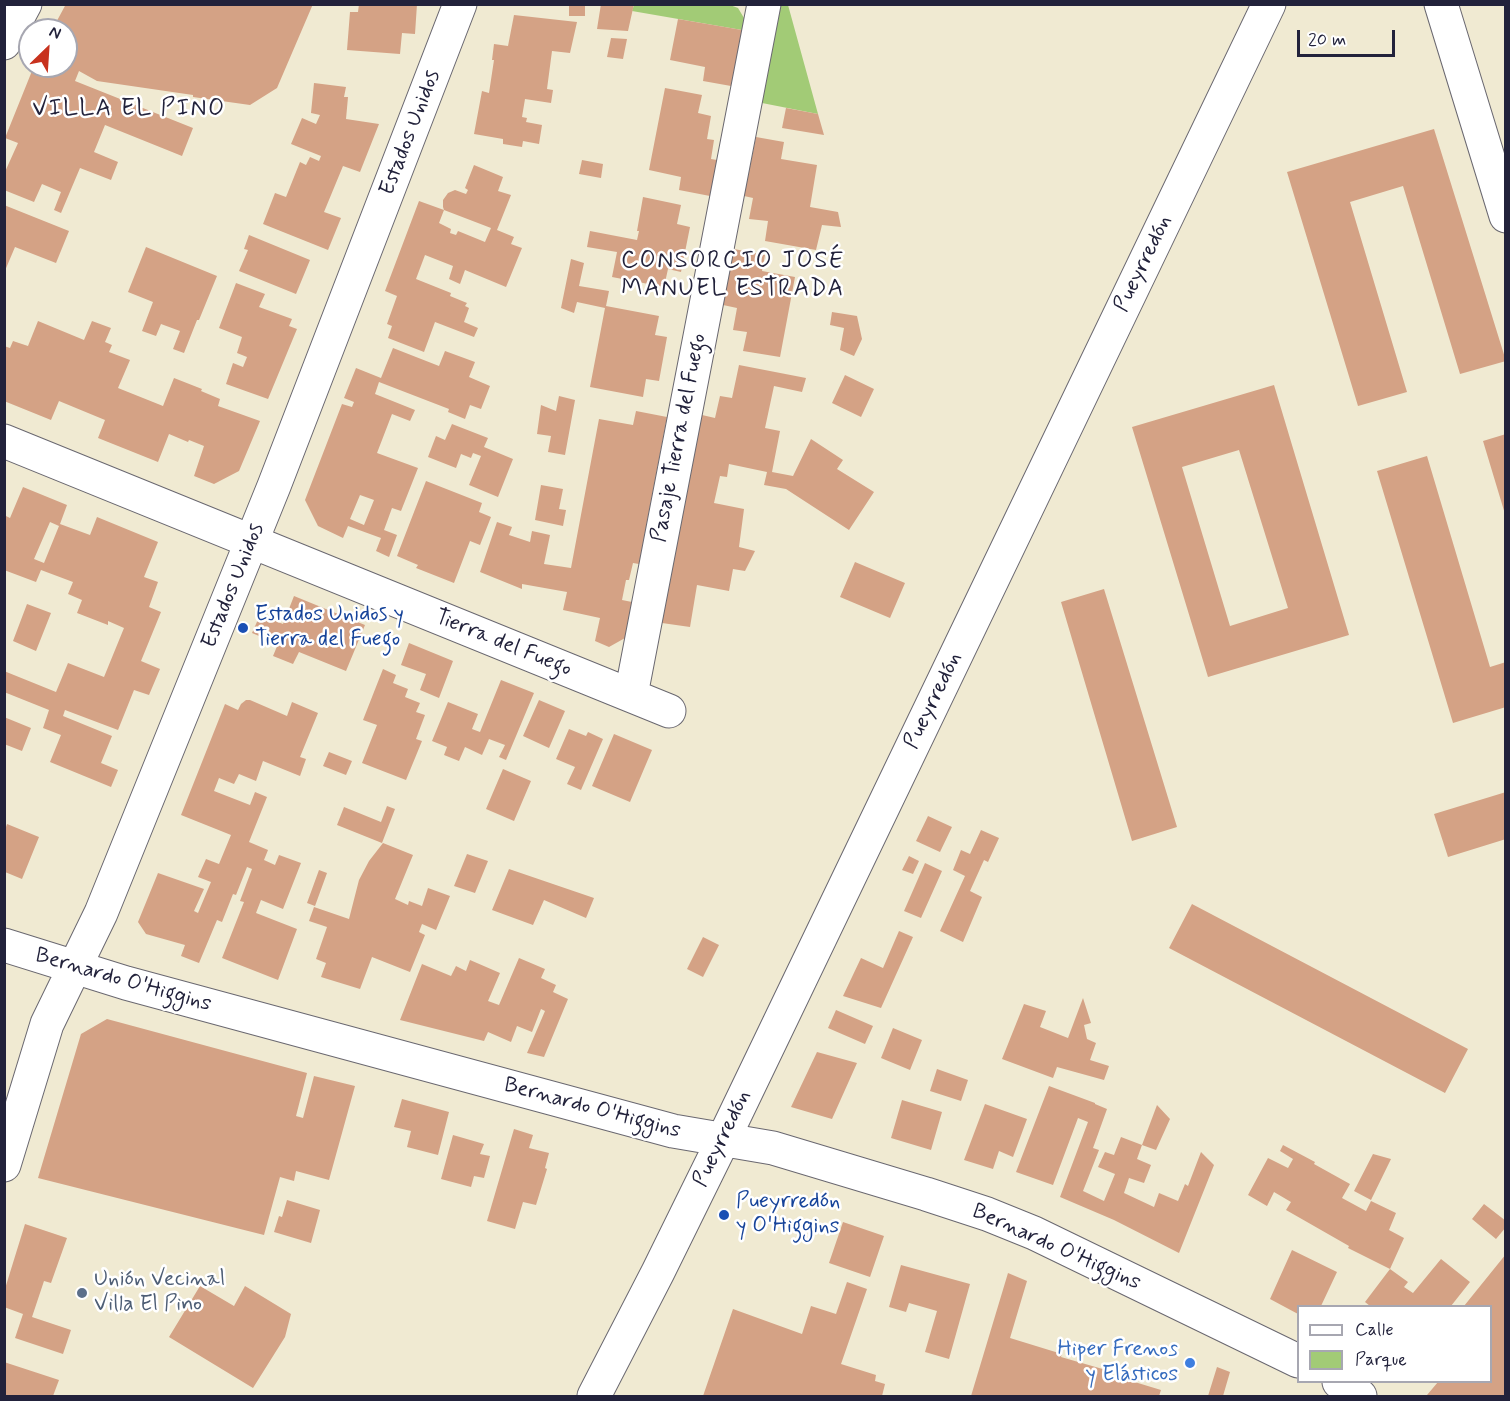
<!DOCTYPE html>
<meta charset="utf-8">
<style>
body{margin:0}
#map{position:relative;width:1510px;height:1401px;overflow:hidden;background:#f0ead2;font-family:Mynerve,sans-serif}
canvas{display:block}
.frame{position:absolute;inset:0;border:6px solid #22223b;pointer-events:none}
.legend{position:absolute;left:1297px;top:1305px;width:195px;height:78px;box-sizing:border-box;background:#fff;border:2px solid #a7a7b1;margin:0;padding:8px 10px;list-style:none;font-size:18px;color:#22223b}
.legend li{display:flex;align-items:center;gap:12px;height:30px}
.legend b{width:30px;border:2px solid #a7a7b1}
.north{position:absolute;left:18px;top:18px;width:60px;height:60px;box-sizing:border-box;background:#fff;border:2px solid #a7a7b1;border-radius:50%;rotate:25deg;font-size:16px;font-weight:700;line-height:24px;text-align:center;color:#22223b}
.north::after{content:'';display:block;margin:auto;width:21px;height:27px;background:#c8321e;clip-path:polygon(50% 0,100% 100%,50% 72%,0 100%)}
.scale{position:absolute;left:1297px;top:30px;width:98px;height:27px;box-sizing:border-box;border:3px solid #22223b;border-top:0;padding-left:8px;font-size:18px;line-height:21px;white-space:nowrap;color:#22223b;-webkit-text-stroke:4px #fff;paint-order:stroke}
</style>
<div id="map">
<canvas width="1510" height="1401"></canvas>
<div class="frame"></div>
<ul class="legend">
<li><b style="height:8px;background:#fff"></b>Calle</li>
<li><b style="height:16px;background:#a2cb76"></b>Parque</li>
</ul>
<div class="north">N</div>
<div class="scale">20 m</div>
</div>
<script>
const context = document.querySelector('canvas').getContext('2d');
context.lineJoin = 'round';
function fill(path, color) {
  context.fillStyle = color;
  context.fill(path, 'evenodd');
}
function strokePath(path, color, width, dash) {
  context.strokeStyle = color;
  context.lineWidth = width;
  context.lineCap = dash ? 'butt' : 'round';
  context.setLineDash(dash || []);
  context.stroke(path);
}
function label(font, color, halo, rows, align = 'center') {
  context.font = font + ' Mynerve,sans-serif';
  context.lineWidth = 5;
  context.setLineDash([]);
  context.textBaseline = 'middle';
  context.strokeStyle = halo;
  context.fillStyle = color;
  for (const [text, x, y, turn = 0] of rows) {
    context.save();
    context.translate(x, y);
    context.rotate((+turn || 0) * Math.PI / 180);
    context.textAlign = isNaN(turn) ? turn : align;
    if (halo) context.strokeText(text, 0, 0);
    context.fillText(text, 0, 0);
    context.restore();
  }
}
fill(new Path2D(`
 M 634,5 L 730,5 L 738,8 L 744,18 L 742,30 L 632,11 Z
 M 781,5 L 788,5 L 818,114 L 762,103 Z`), '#a2cb76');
fill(new Path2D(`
 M 66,4 L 313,4 L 277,88 L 250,105 L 193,97 L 193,95 L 97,81 L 79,71 L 75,81 L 193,128 L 182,156 L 105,125 L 94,152 L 118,162 L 111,180 L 80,168 L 61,213 L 54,210 L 61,192 L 42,184 L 34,202 L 4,190 L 4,174 L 18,143 L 5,138 L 34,66 L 66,66 L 66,30 L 52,30 Z
 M 359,4 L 417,4 L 415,34 L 402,33 L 400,54 L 347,50 L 350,12 L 358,12 Z
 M 569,4 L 585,4 L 585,16 L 569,16 Z
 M 601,4 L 634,4 L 628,31 L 597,29 Z
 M 514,15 L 577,22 L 570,53 L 552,51 L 547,89 L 553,90 L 551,103 L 525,99 L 522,117 L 527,118 L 526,122 L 542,125 L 539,144 L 523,141 L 522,147 L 503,144 L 503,139 L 474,134 L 482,91 L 489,93 L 494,60 L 492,60 L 494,44 L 508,46 Z
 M 678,19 L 742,30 L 731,86 L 703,81 L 705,67 L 670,60 Z
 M 611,38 L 627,39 L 623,59 L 607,57 Z
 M 314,83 L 346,87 L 344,97 L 348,97 L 346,119 L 379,124 L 360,172 L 343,166 L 324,212 L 341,218 L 328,250 L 263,224 L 275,193 L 286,197 L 300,162 L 306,165 L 310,157 L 319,161 L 321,156 L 291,144 L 302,118 L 316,124 L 320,115 L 311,113 Z
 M 665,88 L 702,95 L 698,113 L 711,116 L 707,139 L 714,140 L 711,159 L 717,160 L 710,196 L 679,190 L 681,177 L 649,170 Z
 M 786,108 L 818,114 L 824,135 L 782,128 Z
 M 1434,129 L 1506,361 L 1460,374 L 1403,186 L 1350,202 L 1407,392 L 1358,406 L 1287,172 Z
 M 756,137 L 784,142 L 781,159 L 817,165 L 810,207 L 838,212 L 841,227 L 822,225 L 816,250 L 765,241 L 768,221 L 749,219 L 753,198 L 744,196 Z
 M 582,160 L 603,164 L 601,178 L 579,174 Z
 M 474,165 L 503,177 L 498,191 L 511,195 L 497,230 L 514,237 L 511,244 L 522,248 L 506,287 L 465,270 L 460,284 L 449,279 L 453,266 L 425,255 L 416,279 L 451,293 L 450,296 L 467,303 L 465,306 L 469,308 L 464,322 L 478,328 L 474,337 L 435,322 L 424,352 L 388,338 L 392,326 L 387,324 L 397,296 L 385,291 L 419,201 L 444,210 L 439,223 L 451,229 L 450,233 L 456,235 L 458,231 L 485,242 L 491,228 L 444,210 L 443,207 L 443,200 L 448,193 L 455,190 L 466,194 L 468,190 L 465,188 Z
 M 643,197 L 681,205 L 677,224 L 690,227 L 681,272 L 668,269 L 664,287 L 612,277 L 617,252 L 587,247 L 590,231 L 637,240 L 639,231 L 637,231 Z
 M 4,205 L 69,231 L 56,263 L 15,247 L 4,273 Z
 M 249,235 L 310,260 L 296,294 L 239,271 L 248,250 L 244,249 Z
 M 146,247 L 217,276 L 199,320 L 197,320 L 184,353 L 173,349 L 180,331 L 161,324 L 156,336 L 142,331 L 153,302 L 128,292 Z
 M 734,249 L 765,255 L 762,271 L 795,277 L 780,357 L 743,351 L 747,332 L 733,330 L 737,308 L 723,305 Z
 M 571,259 L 584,263 L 579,286 L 609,291 L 606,306 L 659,316 L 655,335 L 667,337 L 659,381 L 646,379 L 643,397 L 590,387 L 605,308 L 577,302 L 574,313 L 561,308 Z
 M 236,283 L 265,294 L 259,307 L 292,319 L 289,326 L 297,329 L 268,399 L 226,384 L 233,363 L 243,367 L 247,357 L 237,353 L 242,337 L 219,328 Z
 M 832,312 L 857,316 L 862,339 L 854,356 L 840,350 L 844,328 L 830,325 Z
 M 38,321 L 84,340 L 92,321 L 111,328 L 105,342 L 112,345 L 109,352 L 130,360 L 118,388 L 163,406 L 174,378 L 202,389 L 201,391 L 220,399 L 218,406 L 260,421 L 239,471 L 214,484 L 194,476 L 204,446 L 189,440 L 188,442 L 169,434 L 158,462 L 98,438 L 105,420 L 59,401 L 51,420 L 4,401 L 4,346 L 10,348 L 13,341 L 28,346 Z
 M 393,348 L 439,366 L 445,351 L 475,362 L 469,377 L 490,386 L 481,409 L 470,405 L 465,419 L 448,412 L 449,409 L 379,382 L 375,394 L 415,410 L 410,421 L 392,414 L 377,453 L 418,468 L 401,511 L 392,508 L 384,530 L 397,535 L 389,557 L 376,551 L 381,538 L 348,526 L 343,538 L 318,526 L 305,500 L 342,404 L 352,407 L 354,402 L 344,398 L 356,368 L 381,378 ZM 360,495 L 374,500 L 364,525 L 350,519 Z
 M 739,365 L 806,378 L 802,392 L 774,386 L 765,428 L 780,431 L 772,472 L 793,476 L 811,439 L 843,460 L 837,469 L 874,492 L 849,530 L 786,489 L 764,485 L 767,472 L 729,464 L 727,477 L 720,476 L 714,503 L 744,509 L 739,547 L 755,551 L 745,571 L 733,569 L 729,591 L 697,585 L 690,627 L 662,623 L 702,415 L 715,418 L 720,396 L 732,398 Z
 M 845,375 L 874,389 L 861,417 L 832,403 Z
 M 1274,385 L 1349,635 L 1208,677 L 1132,427 ZM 1239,450 L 1288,608 L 1230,626 L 1182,467 Z
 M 559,396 L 575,400 L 565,455 L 548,452 L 551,436 L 537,434 L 541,405 L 556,411 Z
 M 636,411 L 667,417 L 639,564 L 633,563 L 629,580 L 626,580 L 622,600 L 632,602 L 625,638 L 609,647 L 595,641 L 600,618 L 563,610 L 567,592 L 522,584 L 522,589 L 480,572 L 497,522 L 512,527 L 509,535 L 530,542 L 532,531 L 550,535 L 544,564 L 571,568 L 599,419 L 633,425 Z
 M 452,424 L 488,438 L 484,447 L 513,459 L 498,497 L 469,485 L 481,456 L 473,453 L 471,458 L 461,454 L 456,468 L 428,457 L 436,436 L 445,440 Z
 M 1506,434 L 1506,514 L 1505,514 L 1483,441 Z
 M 1427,456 L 1490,667 L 1506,662 L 1506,707 L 1453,723 L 1377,471 Z
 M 426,481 L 482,503 L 479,512 L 491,517 L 480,545 L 470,541 L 454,583 L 416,568 L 418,565 L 397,556 Z
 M 541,485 L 563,489 L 559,509 L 566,510 L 563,526 L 535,520 Z
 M 23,487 L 67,505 L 60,524 L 90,535 L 97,517 L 158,542 L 144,577 L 158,582 L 149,607 L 161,612 L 141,661 L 160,669 L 149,695 L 134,690 L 118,730 L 65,710 L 63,716 L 112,736 L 101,763 L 118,770 L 111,787 L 50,762 L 61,735 L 43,728 L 49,710 L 4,692 L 4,671 L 56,692 L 68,663 L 104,677 L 124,628 L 108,621 L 108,625 L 77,613 L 82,600 L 68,594 L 73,582 L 41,570 L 36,582 L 4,570 L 4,515 L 10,518 ZM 50,522 L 59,526 L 44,563 L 34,559 Z
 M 855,562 L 905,583 L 890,618 L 840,597 Z
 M 1104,589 L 1177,827 L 1132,841 L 1061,602 Z
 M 294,596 L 365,625 L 346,671 L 299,652 L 293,664 L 273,656 L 278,644 L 252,633 L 260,615 L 283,624 Z
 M 27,604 L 51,613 L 36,651 L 13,641 Z
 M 409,643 L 453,661 L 439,698 L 420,690 L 426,674 L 401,665 Z
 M 383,669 L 396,675 L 393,683 L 408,689 L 405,697 L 420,703 L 416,712 L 425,715 L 416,739 L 422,741 L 406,780 L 362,763 L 377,725 L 363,720 Z
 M 501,680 L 534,693 L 506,760 L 499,757 L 505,745 L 489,739 L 482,755 L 465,747 L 459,761 L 444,755 L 447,747 L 432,741 L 448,702 L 478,714 L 472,729 L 480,732 Z
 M 246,700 L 250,700 L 287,716 L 292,702 L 318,713 L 300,757 L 306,759 L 300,776 L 263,761 L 256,781 L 239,774 L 234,784 L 219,778 L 214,791 L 250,805 L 255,792 L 267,797 L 249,842 L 268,850 L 264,860 L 275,865 L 279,855 L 301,863 L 283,909 L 261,900 L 256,913 L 297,929 L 278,980 L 222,958 L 244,902 L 240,901 L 252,869 L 247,867 L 236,895 L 233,894 L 222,922 L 217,920 L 199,963 L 181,956 L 185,945 L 146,934 L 138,922 L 158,873 L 204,889 L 194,911 L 198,913 L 211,882 L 198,877 L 206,859 L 219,864 L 231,835 L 181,815 L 225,704 L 238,710 L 241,704 Z
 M 539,700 L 565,711 L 549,748 L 523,736 Z
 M 4,717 L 31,728 L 22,751 L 4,744 Z
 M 569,729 L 586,736 L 588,732 L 603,739 L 581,790 L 567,784 L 575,767 L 556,759 Z
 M 614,734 L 652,750 L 630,802 L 592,786 Z
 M 329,752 L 352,761 L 346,775 L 323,766 Z
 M 503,769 L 531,781 L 514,821 L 486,809 Z
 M 1506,792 L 1506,839 L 1448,857 L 1434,814 Z
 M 387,806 L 395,809 L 382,843 L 337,825 L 344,807 L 381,822 Z
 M 928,816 L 952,827 L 940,852 L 916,841 Z
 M 7,824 L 39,837 L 22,879 L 5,872 L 5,830 Z
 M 981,830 L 999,838 L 988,862 L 984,860 L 970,891 L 982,897 L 963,942 L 940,931 L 965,876 L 953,870 L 961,850 L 970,854 Z
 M 383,843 L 413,855 L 395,899 L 408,905 L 409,901 L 422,906 L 428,888 L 450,896 L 436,930 L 422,924 L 419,932 L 425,935 L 410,972 L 372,957 L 360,989 L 321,977 L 326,963 L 316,959 L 327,927 L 309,921 L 314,907 L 349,919 L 359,880 L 369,861 Z
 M 467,854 L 488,861 L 475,893 L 454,886 Z
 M 909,856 L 919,861 L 913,874 L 902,870 Z
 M 925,863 L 942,871 L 921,918 L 904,911 Z
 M 509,869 L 594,898 L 586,918 L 544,900 L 533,925 L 492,910 Z
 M 319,870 L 327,873 L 315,906 L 307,903 Z
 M 1192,904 L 1468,1049 L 1445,1093 L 1169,948 Z
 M 899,931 L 913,937 L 881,1008 L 843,996 L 861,958 L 883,968 Z
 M 703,937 L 719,945 L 703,977 L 687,969 Z
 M 519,958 L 545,969 L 541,978 L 556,985 L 553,992 L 568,999 L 544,1057 L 527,1053 L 545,1011 L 541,1009 L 532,1032 L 517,1026 L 511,1042 L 488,1032 L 484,1041 L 400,1020 L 422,964 L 451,976 L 456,966 L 466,971 L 470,960 L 500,973 L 488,1001 L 499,1005 Z
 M 1083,998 L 1091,1023 L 1084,1025 L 1087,1039 L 1096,1043 L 1090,1060 L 1109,1066 L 1104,1080 L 1057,1067 L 1053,1078 L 1002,1059 L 1024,1004 L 1046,1011 L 1040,1027 L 1068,1038 Z
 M 836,1010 L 873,1026 L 865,1044 L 828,1028 Z
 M 107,1019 L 307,1073 L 296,1116 L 303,1118 L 314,1076 L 355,1086 L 329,1180 L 296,1171 L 294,1181 L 280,1177 L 264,1235 L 38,1178 L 81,1034 Z
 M 893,1028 L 922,1040 L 910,1070 L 881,1058 Z
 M 817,1052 L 857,1063 L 832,1119 L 791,1107 Z
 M 937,1069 L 968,1080 L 961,1101 L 930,1091 Z
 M 1049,1086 L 1095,1103 L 1095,1104 L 1107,1109 L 1093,1148 L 1099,1150 L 1083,1191 L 1104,1201 L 1115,1174 L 1098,1167 L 1105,1152 L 1114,1155 L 1121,1137 L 1142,1145 L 1137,1159 L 1151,1165 L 1144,1183 L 1129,1178 L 1124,1193 L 1154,1207 L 1159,1193 L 1178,1201 L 1185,1184 L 1188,1186 L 1201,1152 L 1214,1165 L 1179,1253 L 1114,1220 L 1060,1197 L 1088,1122 L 1078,1118 L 1053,1185 L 1016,1172 Z
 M 402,1099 L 449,1112 L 438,1155 L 407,1147 L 411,1131 L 394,1127 Z
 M 902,1100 L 942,1112 L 931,1150 L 891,1138 Z
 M 985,1104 L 1027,1119 L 1013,1157 L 999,1151 L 993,1169 L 964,1160 Z
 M 1157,1105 L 1170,1119 L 1156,1150 L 1142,1145 Z
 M 514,1129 L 533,1135 L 529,1148 L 549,1153 L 545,1168 L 547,1169 L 536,1205 L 523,1202 L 515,1229 L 487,1221 Z
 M 453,1135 L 484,1144 L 480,1154 L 490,1156 L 484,1178 L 474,1176 L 471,1187 L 441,1179 Z
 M 1283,1145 L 1315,1162 L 1314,1164 L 1350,1184 L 1342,1198 L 1366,1211 L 1371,1201 L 1396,1213 L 1389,1230 L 1404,1238 L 1390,1269 L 1348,1248 L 1349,1246 L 1286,1210 L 1291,1202 L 1274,1192 L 1267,1206 L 1248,1195 L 1268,1158 L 1288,1168 L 1293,1159 L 1280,1151 Z
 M 1373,1154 L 1391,1159 L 1371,1200 L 1354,1191 Z
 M 287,1200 L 320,1210 L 311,1243 L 274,1232 L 279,1216 L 282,1217 Z
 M 1484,1204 L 1506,1221 L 1506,1227 L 1496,1239 L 1472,1219 Z
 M 843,1222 L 884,1236 L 870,1277 L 829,1263 Z
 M 25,1224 L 67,1238 L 51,1283 L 44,1281 L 32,1317 L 71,1330 L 63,1354 L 15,1338 L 23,1314 L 4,1307 L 4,1292 Z
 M 1292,1250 L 1337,1272 L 1321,1306 L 1298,1306 L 1298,1314 L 1270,1299 Z
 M 1506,1254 L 1506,1396 L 1429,1396 L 1427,1395 L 1438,1382 L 1491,1382 L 1491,1306 L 1464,1306 Z
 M 1441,1259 L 1470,1282 L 1451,1306 L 1370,1306 L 1365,1302 L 1390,1269 L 1408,1282 L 1404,1287 L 1413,1293 Z
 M 901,1265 L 970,1284 L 949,1359 L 925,1352 L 937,1311 L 909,1303 L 906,1312 L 889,1307 Z
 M 1008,1273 L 1027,1281 L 1010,1338 L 1062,1354 L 1061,1357 L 1106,1370 L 1105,1373 L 1161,1390 L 1159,1396 L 971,1396 Z
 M 847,1282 L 867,1289 L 841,1364 L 876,1375 L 875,1381 L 885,1384 L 882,1396 L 703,1396 L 733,1309 L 802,1334 L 811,1306 L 836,1314 Z
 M 200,1286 L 234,1306 L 245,1286 L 291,1314 L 285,1337 L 253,1388 L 169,1337 Z
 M 4,1362 L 59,1380 L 53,1396 L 4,1396 Z
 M 1217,1367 L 1230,1372 L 1223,1396 L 1208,1396 Z`), '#d4a285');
const minor = new Path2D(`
 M 1441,4 L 1506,216
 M 4,43 L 25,4
 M 4,441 L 669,711
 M 631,695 L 764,4
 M 4,945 L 126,983 L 673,1131 L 773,1148 L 926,1194 L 987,1214 L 1034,1233 L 1298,1361
 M 4,1165 L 47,1024 L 101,913 L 274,486 L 460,4
 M 1339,1382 L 1360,1396
 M 594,1396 L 658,1272 L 723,1140 L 1269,4`);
strokePath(minor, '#6a6870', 35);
strokePath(minor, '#fff', 33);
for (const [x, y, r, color] of [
 [243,628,6,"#1a4fb4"],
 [724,1215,6,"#1a4fb4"],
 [82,1293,6,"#5c6f8a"],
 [1190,1363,6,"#3f7fe0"]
]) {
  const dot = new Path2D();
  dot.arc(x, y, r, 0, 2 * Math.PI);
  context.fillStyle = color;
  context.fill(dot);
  strokePath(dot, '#fff', 2);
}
label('22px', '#22223b', '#fff', [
 ["Estados Unidos",411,133,-69],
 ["Pueyrredón",1144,264,-64],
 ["Pasaje Tierra del Fuego",680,438,-79],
 ["Estados Unidos",234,586,-68],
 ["Tierra del Fuego",503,644,22],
 ["Pueyrredón",934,701,-64],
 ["Bernardo O'Higgins",123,981,16],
 ["Bernardo O'Higgins",592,1109,15],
 ["Pueyrredón",723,1139,-64],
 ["Bernardo O'Higgins",1056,1248,24]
]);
label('22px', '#164399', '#fff', [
 ["Estados Unidos y",255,615],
 ["Tierra del Fuego",255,640],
 ["Pueyrredón",736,1202],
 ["y O'Higgins",736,1227]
], 'left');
label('22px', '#4e5e75', '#fff', [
 ["Unión Vecinal",94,1280],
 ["Villa El Pino",94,1305]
], 'left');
label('22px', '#366cbe', '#fff', [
 ["Hiper Frenos",1178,1350],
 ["y Elásticos",1178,1375]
], 'right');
context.letterSpacing = '1.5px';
label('24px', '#22223b', '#fff', [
 ["VILLA EL PINO",129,110],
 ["CONSORCIO JOSÉ",733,262],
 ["MANUEL ESTRADA",733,290]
]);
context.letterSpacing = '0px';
</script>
